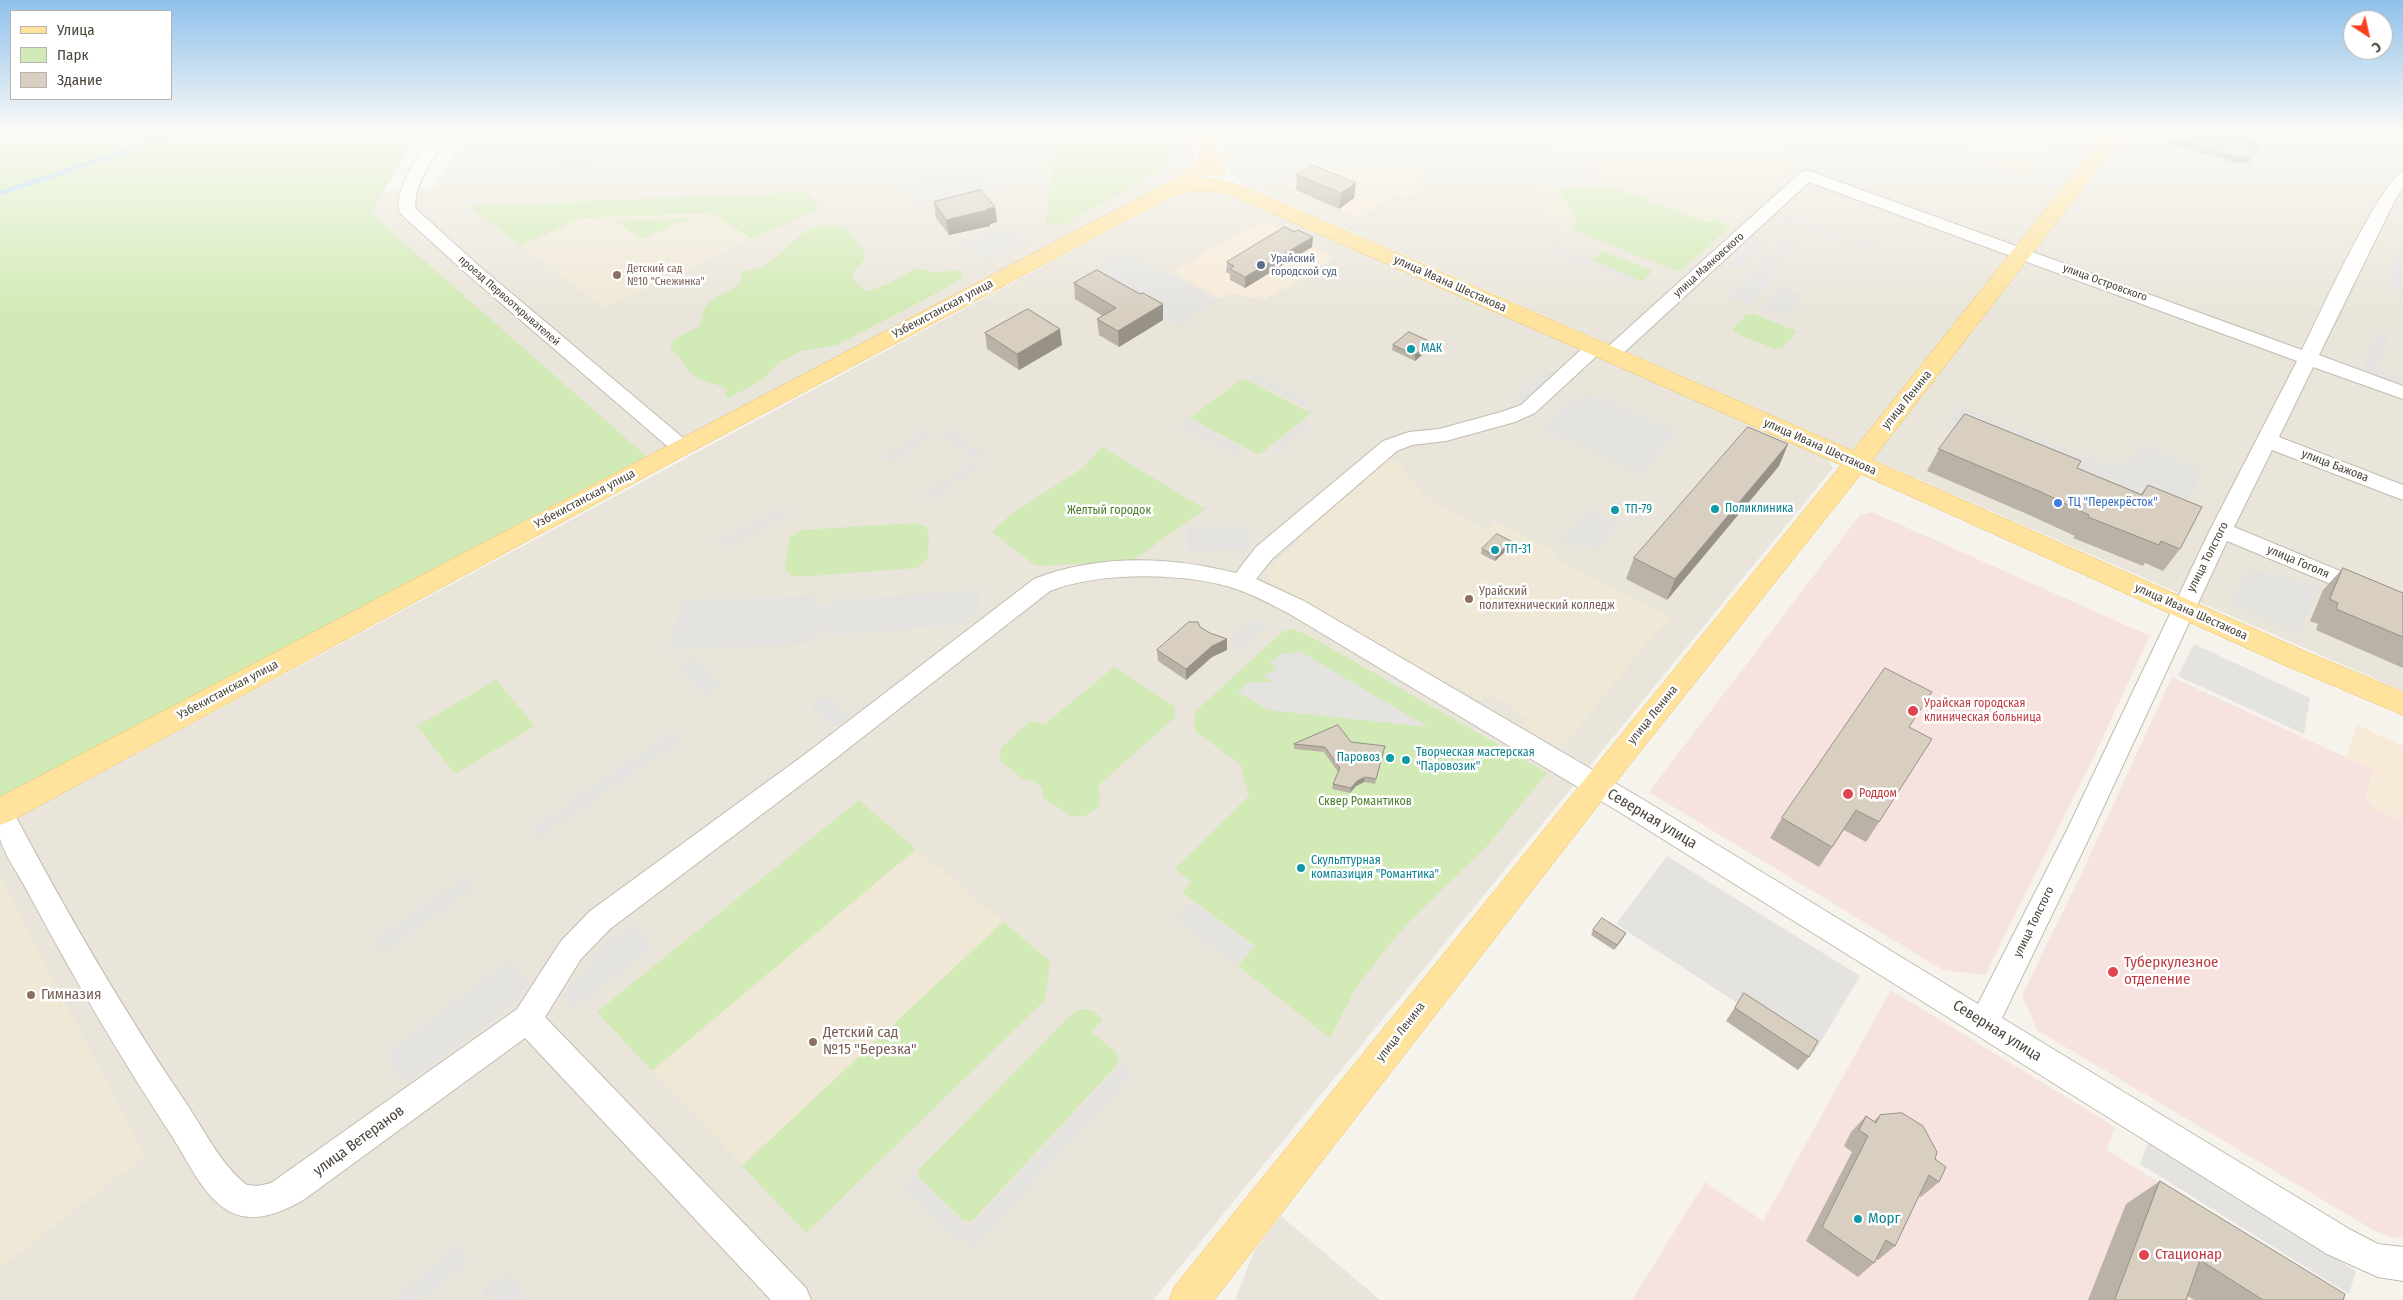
<!DOCTYPE html>
<meta charset="utf-8">
<style>
body{margin:0}
#map{position:relative;width:2403px;height:1300px;overflow:hidden;background:#f6f3ec;font-family:"Fira Sans Condensed",sans-serif}
canvas{display:block}
.legend{position:absolute;left:10px;top:10px;width:162px;height:90px;box-sizing:border-box;background:#fff;border:1px solid #b7b4b0;margin:0;padding:6px 9px;list-style:none;font-size:15px;color:#4b4439}
.legend li{display:flex;align-items:center;gap:10px;height:25px}
.legend b{width:25px;border:1px solid #b7b4b0}
.north{position:absolute;left:2343px;top:10px;width:50px;height:50px;box-sizing:border-box;background:#fff;border:1px solid #b7b4b0;border-radius:50%;rotate:145deg;font-size:14px;font-weight:700;line-height:20px;text-align:center;color:#4b4439}
.north::after{content:'';display:block;margin:auto;width:18px;height:22px;background:#fc3f1d;clip-path:polygon(50% 0,100% 100%,50% 72%,0 100%)}
</style>
<div id="map">
<canvas width="2403" height="1300"></canvas>
<ul class="legend">
<li><b style="height:6px;background:#ffe39c"></b>Улица</li>
<li><b style="height:14px;background:#d2eab5"></b>Парк</li>
<li><b style="height:14px;background:#d8cfc1"></b>Здание</li>
</ul>
<div class="north">С</div>
</div>
<script>
const context = document.querySelector('canvas').getContext('2d');
context.lineJoin = 'round';
function fill(path, color) {
  context.fillStyle = color;
  context.fill(path, 'evenodd');
}
function strokePath(path, color, width, dash) {
  context.strokeStyle = color;
  context.lineWidth = width;
  context.lineCap = dash ? 'butt' : 'round';
  context.setLineDash(dash || []);
  context.stroke(path);
}
function label(font, color, halo, rows, align = 'center') {
  context.font = font + ' "Fira Sans Condensed",sans-serif';
  context.lineWidth = 5;
  context.setLineDash([]);
  context.textBaseline = 'middle';
  context.strokeStyle = halo;
  context.fillStyle = color;
  for (const [text, x, y, turn = 0] of rows) {
    context.save();
    context.translate(x, y);
    context.rotate((+turn || 0) * Math.PI / 180);
    context.textAlign = isNaN(turn) ? turn : align;
    if (halo) context.strokeText(text, 0, 0);
    context.fillText(text, 0, 0);
    context.restore();
  }
}
fill(new Path2D(`
 M 466,131 L 1192,131 L 1196,149 L 1195,160 L 1190,167 L 1163,186 L 0,798 L 0,319 L 384,191 L 433,188 Z
 M 1214,131 L 2403,131 L 2403,691 L 1245,185 L 1227,171 Z
 M 1199,189 L 1220,190 L 1243,199 L 1827,459 L 1833,468 L 1153,1300 L 0,1300 L 0,827 L 1174,196 Z
 M 1281,1216 L 1380,1300 L 1235,1300 L 1255,1249 Z`), '#eae5da');
fill(new Path2D(`
 M 1419,168 L 1425,187 L 1407,199 L 1395,193 L 1360,218 L 1287,186 L 1308,173 Z
 M 1263,221 L 1335,257 L 1265,300 L 1259,296 L 1251,298 L 1234,293 L 1220,298 L 1173,271 Z
 M 2357,725 L 2403,746 L 2403,822 L 2375,809 L 2365,796 L 2373,770 L 2346,758 Z`), '#f7ead8');
fill(new Path2D(`
 M 974,164 L 998,189 L 924,212 L 897,182 Z`), '#e6e2dd');
fill(new Path2D(`
 M 1523,131 L 1783,131 L 1767,145 L 1788,153 L 1797,163 L 1680,272 L 1551,221 L 1537,189 L 1600,185 L 1577,147 L 1553,146 L 1527,140 Z
 M 1953,131 L 2061,131 L 2023,176 L 1983,162 Z
 M 807,192 L 820,208 L 604,308 L 469,206 Z
 M 1387,457 L 1397,461 L 1425,496 L 1486,530 L 1496,521 L 1552,550 L 1556,558 L 1672,618 L 1657,631 L 1561,749 L 1523,727 L 1530,719 L 1487,694 L 1480,701 L 1268,580 L 1270,567 L 1300,540 L 1293,536 Z
 M 859,800 L 1050,961 L 1045,1000 L 806,1233 L 597,1012 Z
 M 0,876 L 145,1156 L 0,1268 Z`), '#efe8d6');
fill(new Path2D(`
 M 1872,512 L 2150,636 L 2088,769 L 1985,975 L 1943,970 L 1649,792 L 1860,515 Z
 M 2172,677 L 2373,770 L 2365,797 L 2375,809 L 2403,822 L 2403,1236 L 2392,1238 L 2375,1231 L 2037,1030 L 2022,995 L 2078,881 Z
 M 1891,990 L 2115,1127 L 2107,1150 L 2350,1300 L 1632,1300 L 1705,1182 L 1763,1221 Z`), '#f6e3e0');
fill(new Path2D(`
 M 0,131 L 420,131 L 370,213 L 646,456 L 0,798 Z
 M 1523,131 L 1634,131 L 1638,138 L 1554,142 L 1527,140 Z
 M 1170,138 L 1172,154 L 1157,173 L 1148,179 L 1062,225 L 1051,226 L 1046,222 L 1055,144 Z
 M 1607,185 L 1709,223 L 1713,219 L 1730,226 L 1680,272 L 1570,229 L 1577,222 L 1559,188 Z
 M 807,192 L 820,208 L 752,239 L 711,213 L 582,218 L 521,245 L 469,206 Z
 M 692,218 L 642,239 L 615,221 Z
 M 832,225 L 847,229 L 865,253 L 865,259 L 854,271 L 853,278 L 865,291 C 881,289 898,279 912,270 C 918,266 924,270 931,272 C 942,274 952,269 963,271 L 962,277 L 948,287 L 837,345 L 801,351 L 777,364 L 764,379 L 729,398 L 724,396 L 727,389 C 717,384 702,382 694,376 C 684,368 684,359 671,349 L 671,344 L 676,338 L 699,327 L 705,308 L 713,299 L 739,285 L 742,271 C 778,269 783,242 813,228 C 818,226 826,226 832,225 Z
 M 1603,251 L 1653,271 L 1642,281 L 1592,260 Z
 M 1747,314 L 1754,314 L 1794,330 L 1796,333 L 1782,348 L 1774,349 L 1735,333 L 1733,329 Z
 M 1243,378 L 1311,413 L 1259,455 L 1190,418 Z
 M 1102,447 L 1205,509 L 1132,561 L 1036,566 L 992,532 L 1010,515 L 1084,467 Z
 M 915,523 L 926,526 L 929,534 L 928,558 L 917,568 L 798,577 L 792,576 L 785,570 L 789,538 L 801,530 Z
 M 1292,629 L 1308,635 L 1547,773 L 1488,845 L 1410,921 L 1390,944 L 1355,989 L 1330,1038 L 1238,966 L 1255,946 L 1182,892 L 1192,882 L 1175,869 L 1249,796 L 1240,764 L 1196,732 C 1193,723 1193,718 1197,710 L 1282,632 Z
 M 1114,667 L 1175,707 L 1175,717 L 1099,785 L 1100,805 L 1087,815 L 1073,817 L 1042,797 L 1043,788 L 1031,780 L 1025,781 L 1000,760 L 1001,748 L 1030,721 L 1045,724 Z
 M 496,680 L 535,726 L 455,774 L 417,726 Z
 M 859,800 L 916,849 L 652,1071 L 597,1012 Z
 M 1003,922 L 1050,961 L 1045,1000 L 806,1233 L 742,1166 Z
 M 1081,1009 L 1092,1010 L 1103,1019 L 1091,1032 L 1116,1052 L 1119,1059 L 1116,1066 L 972,1221 L 963,1220 L 918,1176 L 919,1169 L 1075,1011 Z`), '#d2eab5');
fill(new Path2D(`
 M 569,131 L 609,131 L 594,168 L 551,170 Z
 M 2229,131 L 2285,131 L 2279,141 L 2256,134 L 2253,138 Z
 M 1525,142 L 1533,145 L 1539,156 L 1495,158 L 1489,144 Z
 M 1785,215 L 1881,250 L 1877,254 L 1781,219 Z
 M 1004,228 L 1027,242 L 988,263 L 960,245 L 969,243 L 972,238 Z
 M 1757,239 L 1767,243 L 1739,269 L 1729,266 Z
 M 1784,241 L 1794,245 L 1766,274 L 1775,279 L 1750,305 L 1728,296 Z
 M 2403,241 L 2403,294 L 2388,288 L 2393,259 Z
 M 1554,245 L 1644,282 L 1638,287 L 1548,250 Z
 M 1126,250 L 1217,302 L 1177,326 L 1086,273 Z
 M 1781,286 L 1804,295 L 1785,316 L 1761,307 Z
 M 2377,332 L 2389,336 L 2376,370 L 2403,380 L 2403,386 L 2361,372 Z
 M 1545,369 L 1557,375 L 1526,404 L 1514,398 Z
 M 1258,375 L 1310,402 L 1304,407 L 1251,380 Z
 M 1592,394 L 1678,432 L 1640,474 L 1540,428 L 1564,405 Z
 M 1961,406 L 2106,465 L 2130,461 L 2140,444 L 2204,470 L 2186,504 L 2186,527 L 1945,428 Z
 M 1188,419 L 1246,451 L 1239,457 L 1181,425 Z
 M 1303,422 L 1311,426 L 1278,453 L 1270,448 Z
 M 948,429 L 985,455 L 977,460 L 941,434 Z
 M 927,430 L 935,436 L 889,463 L 881,457 Z
 M 977,461 L 983,466 L 929,499 L 922,494 Z
 M 787,504 L 786,516 L 732,546 L 715,544 Z
 M 1588,510 L 1618,525 L 1595,551 L 1581,544 L 1577,548 L 1560,539 Z
 M 1249,527 L 1250,549 L 1188,551 L 1187,528 Z
 M 2247,569 L 2293,578 L 2319,588 L 2298,635 L 2230,605 Z
 M 980,590 L 979,611 L 960,625 L 829,635 L 828,630 L 818,631 L 812,635 L 810,644 L 669,649 L 681,601 L 817,595 L 816,603 L 822,606 L 832,606 L 834,600 Z
 M 1255,618 L 1267,625 L 1240,650 L 1228,642 Z
 M 2194,644 L 2310,698 L 2304,734 L 2178,676 Z
 M 1301,652 L 1428,727 L 1268,710 L 1238,692 L 1248,682 L 1272,682 L 1263,674 L 1278,670 L 1270,663 L 1281,654 Z
 M 692,657 L 722,685 L 706,696 L 676,667 Z
 M 824,696 L 850,715 L 835,727 L 810,707 Z
 M 674,731 L 682,739 L 539,838 L 531,829 Z
 M 1667,856 L 1860,976 L 1814,1053 L 1616,924 Z
 M 466,876 L 476,887 L 383,952 L 374,941 Z
 M 1193,902 L 1253,946 L 1236,964 L 1176,920 Z
 M 632,925 L 654,947 L 574,1008 L 563,996 L 604,945 Z
 M 508,961 L 530,985 L 498,1016 L 406,1083 L 385,1055 Z
 M 1123,1064 L 1134,1073 L 972,1249 L 961,1238 Z
 M 2148,1143 L 2356,1271 L 2349,1294 L 2140,1164 Z
 M 913,1175 L 967,1228 L 956,1240 L 902,1187 Z
 M 457,1246 L 468,1261 L 424,1300 L 393,1300 Z
 M 506,1271 L 529,1300 L 488,1300 L 482,1292 Z`), '#e5e3e0');
strokePath(new Path2D(`
 M 0,193 L 184,131`), '#a9d4f2', 4.5);
const minor = new Path2D(`
 M 435,131 L 451,131 C 439,151 411,185 416,209 L 479,266 L 688,442 L 691,447 L 688,452 L 681,454 L 674,452 L 467,274 L 402,215 C 388,195 424,149 435,131 Z
 M 1807,170 L 2302,350 C 2316,322 2382,177 2403,172 L 2403,188 L 2396,198 L 2319,355 L 2403,386 L 2403,399 L 2313,367 L 2279,437 L 2403,485 L 2403,500 L 2272,450 L 2234,527 L 2403,597 L 2403,614 L 2227,541 L 2090,836 L 2002,1018 L 2351,1230 L 2378,1244 L 2403,1247 L 2403,1281 L 2378,1277 L 2327,1254 L 1621,813 L 1288,613 C 1272,605 1256,596 1239,590 C 1189,572 1100,571 1050,591 L 822,769 L 610,929 L 581,959 L 545,1017 L 806,1288 L 811,1300 L 771,1300 L 525,1038 L 302,1201 C 277,1214 250,1226 224,1208 C 202,1193 187,1160 173,1138 C 122,1060 74,979 30,896 C 21,878 6,858 0,839 C 0,828 0,812 0,801 L 9,804 C 64,908 122,1009 188,1106 C 205,1132 222,1166 247,1185 L 258,1186 L 271,1183 L 517,1009 L 561,941 L 590,911 L 804,755 L 1034,579 C 1097,554 1170,556 1236,573 L 1256,547 L 1383,441 L 1409,432 L 1439,429 L 1501,412 L 1521,405 L 1587,344 L 1594,342 L 1601,344 L 1604,348 L 1601,352 L 1535,413 L 1515,422 L 1446,441 L 1412,445 L 1397,451 L 1272,559 L 1256,579 L 1304,601 L 1639,797 L 1978,1004 L 2066,832 L 2210,530 L 2297,361 L 1809,182 L 1617,359 L 1610,361 L 1603,359 L 1600,355 L 1603,351 L 1801,172 Z`);
const major = new Path2D(`
 M 1194,131 L 1212,131 L 1218,155 L 1226,171 L 1224,175 L 1210,175 L 1208,172 L 1199,179 L 1209,178 L 1245,187 L 1853,451 L 2108,131 L 2127,131 L 1872,460 L 2302,650 L 2403,692 L 2403,715 L 2282,664 L 1861,474 L 1627,768 L 1214,1300 L 1169,1300 L 1175,1286 L 1607,752 L 1841,465 L 1231,195 L 1209,190 L 1176,194 L 689,453 L 11,821 L 0,825 L 0,797 L 1171,181 L 1192,167 L 1200,155 Z`);
strokePath(minor, '#c2bbae', 2);
strokePath(major, '#e6c16a', 1);
fill(minor, '#fff');
fill(major, '#ffe39c');
fill(new Path2D(`
 M 1250,131 L 1313,131 L 1250,134 Z
 M 2172,131 L 2252,143 L 2258,145 L 2248,164 L 2241,162 L 2239,164 L 2165,143 Z
 M 1297,175 L 1356,183 L 1354,198 L 1339,209 L 1296,190 Z
 M 934,202 L 995,207 L 997,222 L 990,224 L 990,226 L 949,235 L 936,218 Z
 M 1294,232 L 1312,247 L 1245,288 L 1230,280 L 1230,274 L 1226,272 L 1227,262 Z
 M 1074,283 L 1163,320 L 1119,347 L 1099,335 L 1097,319 L 1103,316 L 1075,299 Z
 M 985,333 L 1062,345 L 1019,370 L 987,349 Z
 M 1393,345 L 1430,348 L 1415,361 L 1392,350 Z
 M 1788,444 L 1779,466 L 1667,600 L 1626,579 L 1634,558 Z
 M 1939,449 L 2077,468 L 2141,494 L 2148,485 L 2180,549 L 2163,571 L 2145,563 L 2143,566 L 2073,538 L 2075,536 L 2027,514 L 1927,471 Z
 M 1510,547 L 1495,561 L 1481,554 L 1482,549 Z
 M 2343,568 L 2403,593 L 2403,668 L 2316,630 L 2318,624 L 2310,621 L 2323,590 Z
 M 1200,627 L 1210,633 L 1227,639 L 1227,650 L 1212,657 L 1186,680 L 1158,661 L 1157,650 Z
 M 1909,727 L 1879,822 L 1866,842 L 1844,830 L 1819,867 L 1770,838 L 1782,818 Z
 M 1351,742 L 1384,751 L 1375,784 L 1364,782 L 1356,786 L 1350,793 L 1332,789 L 1333,784 L 1338,772 L 1324,752 L 1294,749 L 1294,744 Z
 M 1593,930 L 1626,933 L 1623,938 L 1614,950 L 1591,935 Z
 M 1744,993 L 1809,1057 L 1798,1070 L 1726,1021 Z
 M 1880,1115 L 1935,1159 L 1939,1182 L 1921,1197 L 1919,1196 L 1895,1246 L 1878,1260 L 1876,1259 L 1874,1263 L 1858,1277 L 1806,1241 L 1852,1152 L 1844,1146 L 1851,1132 L 1866,1116 L 1874,1121 Z
 M 2160,1181 L 2343,1300 L 2194,1300 L 2188,1296 L 2186,1300 L 2088,1300 L 2126,1204 Z`), '#bab2a6');
fill(new Path2D(`
 M 1356,183 L 1354,198 L 1339,209 L 1341,193 Z
 M 995,207 L 997,222 L 990,224 L 990,226 L 949,235 L 946,220 Z
 M 1313,237 L 1312,247 L 1245,288 L 1245,277 Z
 M 1163,304 L 1163,320 L 1119,347 L 1118,331 Z
 M 1060,329 L 1062,345 L 1019,370 L 1017,354 Z
 M 1431,342 L 1430,348 L 1415,361 L 1415,355 Z
 M 1788,444 L 1779,466 L 1667,600 L 1675,579 Z
 M 1511,541 L 1510,547 L 1495,561 L 1496,556 Z
 M 1227,639 L 1227,650 L 1212,657 L 1186,680 L 1186,669 L 1212,646 Z
 M 1365,777 L 1364,782 L 1356,786 L 1350,793 L 1351,788 L 1357,781 Z
 M 1626,933 L 1623,938 L 1614,950 L 1617,945 Z`), '#979187');
const building = new Path2D(`
 M 2172,131 L 2218,131 L 2253,141 L 2252,143 L 2258,145 L 2251,159 L 2244,157 L 2243,159 L 2168,138 Z
 M 1312,165 L 1356,183 L 1341,193 L 1297,175 Z
 M 981,190 L 995,207 L 987,209 L 988,210 L 946,220 L 934,202 Z
 M 1285,227 L 1294,232 L 1298,230 L 1313,237 L 1245,277 L 1230,269 L 1234,266 L 1227,262 Z
 M 1097,270 L 1140,294 L 1143,293 L 1163,304 L 1118,331 L 1097,319 L 1116,308 L 1074,283 Z
 M 1028,309 L 1060,329 L 1017,354 L 985,333 Z
 M 1409,332 L 1431,342 L 1415,355 L 1393,345 Z
 M 1965,414 L 2081,461 L 2077,468 L 2142,495 L 2148,485 L 2202,507 L 2180,549 L 2161,541 L 2159,545 L 2088,517 L 2089,515 L 2041,492 L 1939,449 Z
 M 1748,427 L 1788,444 L 1675,579 L 1634,558 Z
 M 1497,534 L 1511,541 L 1496,556 L 1482,549 Z
 M 2343,568 L 2403,593 L 2403,637 L 2336,609 L 2338,603 L 2330,599 Z
 M 1189,622 L 1198,622 L 1200,627 L 1210,633 L 1227,639 L 1212,646 L 1186,669 L 1157,650 Z
 M 1885,668 L 1932,692 L 1909,727 L 1932,739 L 1879,822 L 1856,810 L 1832,847 L 1782,818 Z
 M 1338,725 L 1351,742 L 1385,746 L 1376,779 L 1365,777 L 1357,781 L 1351,788 L 1333,784 L 1340,768 L 1325,747 L 1294,744 Z
 M 1602,918 L 1626,933 L 1617,945 L 1593,930 Z
 M 1744,993 L 1818,1041 L 1809,1057 L 1735,1008 Z
 M 1902,1113 L 1923,1126 L 1937,1152 L 1935,1159 L 1946,1167 L 1939,1182 L 1929,1175 L 1895,1246 L 1886,1240 L 1874,1263 L 1822,1227 L 1868,1136 L 1859,1130 L 1866,1116 L 1876,1123 L 1880,1115 Z
 M 2160,1181 L 2345,1294 L 2343,1300 L 2263,1300 L 2200,1260 L 2186,1300 L 2115,1300 Z`);
fill(building, '#d8cfc1');
strokePath(building, '#979187', 1);
const sky = context.createLinearGradient(0, 0, 0, 313);
sky.addColorStop(0, '#8fc1ec');
sky.addColorStop(0.42, '#fbfaf6');
sky.addColorStop(1, '#fbfaf600');
context.fillStyle = sky;
context.fillRect(0, 0, 2403, 313);
for (const [x, y, r, color] of [
 [1261,265,5,"#5c6f8a"],
 [617,275,5,"#8d6e63"],
 [1411,349,5,"#0f9aa8"],
 [2058,503,5,"#3f7fe0"],
 [1715,509,5,"#0f9aa8"],
 [1615,510,5,"#0f9aa8"],
 [1495,550,5,"#0f9aa8"],
 [1469,599,5,"#8d6e63"],
 [1913,711,6,"#e0444e"],
 [1390,758,5,"#0f9aa8"],
 [1406,760,5,"#0f9aa8"],
 [1848,794,6,"#e0444e"],
 [1301,868,5,"#0f9aa8"],
 [2113,972,6,"#e0444e"],
 [31,995,5,"#8d6e63"],
 [813,1042,5,"#8d6e63"],
 [1858,1219,5,"#0f9aa8"],
 [2144,1255,6,"#e0444e"]
]) {
  const dot = new Path2D();
  dot.arc(x, y, r, 0, 2 * Math.PI);
  context.fillStyle = color;
  context.fill(dot);
  strokePath(dot, '#fff', 2);
}
label('11px', '#4e5e75', '#fff', [
 ["Урайский",1271,259],
 ["городской суд",1271,272]
], 'left');
label('11px', '#4b4439', '#fff', [
 ["улица Маяковского",1709,265,-42],
 ["улица Островского",2105,283,20],
 ["проезд Первооткрывателей",509,301,41]
]);
label('11px', '#785e54', '#fff', [
 ["Детский сад",627,269],
 ["№10 \"Снежинка\"",627,282]
], 'left');
label('12px', '#4b4439', '#fff', [
 ["улица Ивана Шестакова",1450,284,24],
 ["Узбекистанская улица",943,309,-28],
 ["улица Ленина",1907,400,-51],
 ["улица Ивана Шестакова",1820,447,24],
 ["улица Бажова",2335,466,21],
 ["Узбекистанская улица",585,499,-28],
 ["улица Толстого",2208,557,-63],
 ["улица Гоголя",2298,562,23],
 ["улица Ивана Шестакова",2191,612,24],
 ["Узбекистанская улица",228,690,-28],
 ["улица Ленина",1653,715,-51],
 ["улица Толстого",2034,922,-64],
 ["улица Ленина",1401,1032,-52]
]);
label('12px', '#0d838f', '#fff', [
 ["МАК",1421,349],
 ["Поликлиника",1725,509],
 ["ТП-79",1625,510],
 ["ТП-31",1505,550],
 ["Творческая мастерская",1416,753],
 ["\"Паровозик\"",1416,767],
 ["Паровоз",1380,758,"right"],
 ["Скульптурная",1311,861],
 ["компазиция \"Романтика\"",1311,875]
], 'left');
label('12px', '#366cbe', '#fff', [
 ["ТЦ \"Перекрёсток\"",2068,503]
], 'left');
label('12px', '#4a7f2a', '#fff', [
 ["Желтый городок",1109,511],
 ["Сквер Романтиков",1365,802]
]);
label('12px', '#785e54', '#fff', [
 ["Урайский",1479,592],
 ["политехнический колледж",1479,606]
], 'left');
label('12px', '#be3a42', '#fff', [
 ["Урайская городская",1924,704],
 ["клиническая больница",1924,718],
 ["Роддом",1859,794]
], 'left');
label('15px', '#4b4439', '#fff', [
 ["Северная улица",1652,819,31],
 ["Северная улица",1997,1031,32],
 ["улица Ветеранов",359,1141,-36]
]);
label('15px', '#be3a42', '#fff', [
 ["Туберкулезное",2124,963],
 ["отделение",2124,980],
 ["Стационар",2155,1255]
], 'left');
label('15px', '#785e54', '#fff', [
 ["Гимназия",41,995],
 ["Детский сад",823,1033],
 ["№15 \"Березка\"",823,1050]
], 'left');
label('15px', '#0d838f', '#fff', [
 ["Морг",1868,1219]
], 'left');
</script>
